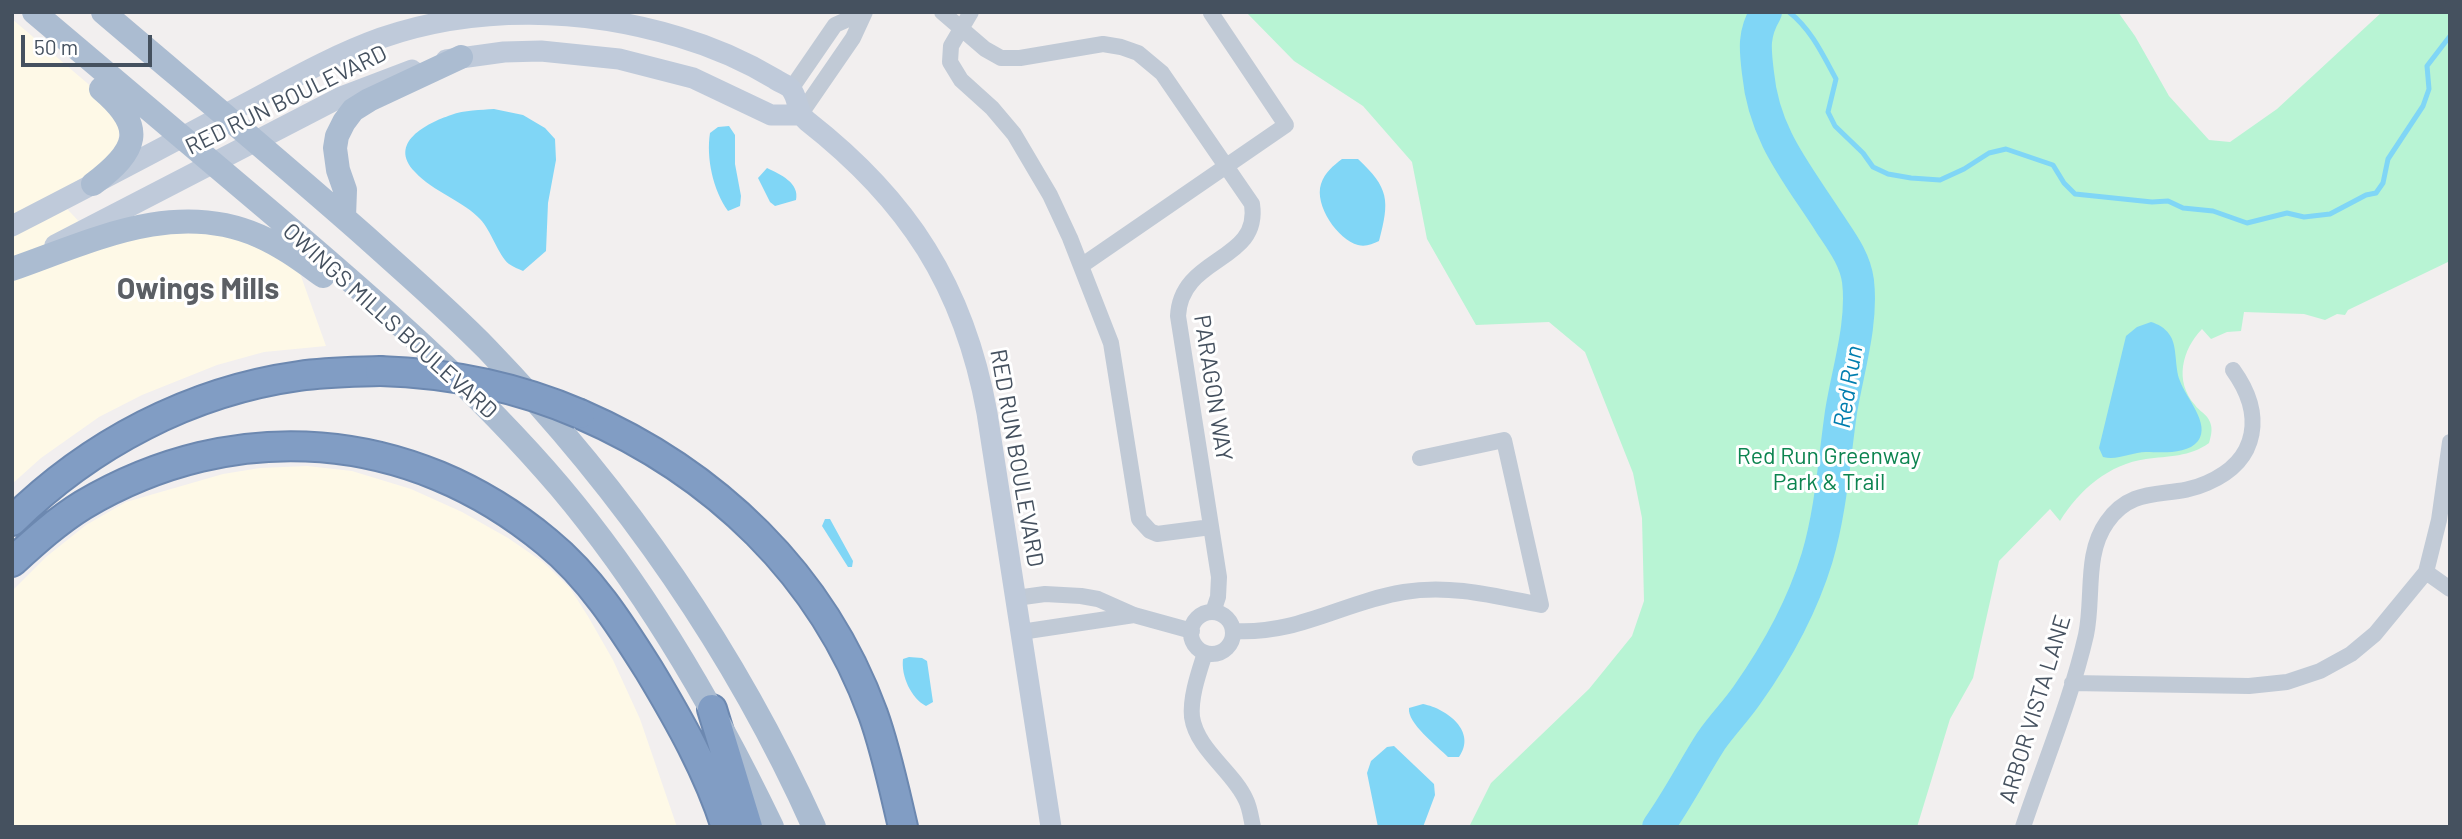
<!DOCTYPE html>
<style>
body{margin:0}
#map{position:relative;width:2462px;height:839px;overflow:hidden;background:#f2efef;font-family:Barlow,sans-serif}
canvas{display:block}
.frame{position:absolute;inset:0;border:14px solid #45515f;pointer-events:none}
.scale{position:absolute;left:21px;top:35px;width:131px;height:32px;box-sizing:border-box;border:4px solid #45515f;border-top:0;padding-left:9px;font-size:21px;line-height:24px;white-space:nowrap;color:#45515f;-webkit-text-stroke:5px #fff;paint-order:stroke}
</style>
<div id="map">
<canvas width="2462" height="839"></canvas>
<div class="frame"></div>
<div class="scale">50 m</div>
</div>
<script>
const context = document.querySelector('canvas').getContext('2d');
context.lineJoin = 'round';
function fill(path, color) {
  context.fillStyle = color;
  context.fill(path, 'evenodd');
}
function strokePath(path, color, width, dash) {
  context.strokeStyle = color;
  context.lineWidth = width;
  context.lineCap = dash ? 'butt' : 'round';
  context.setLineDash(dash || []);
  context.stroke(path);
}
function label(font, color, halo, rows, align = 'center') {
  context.font = font + ' Barlow,sans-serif';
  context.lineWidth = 6;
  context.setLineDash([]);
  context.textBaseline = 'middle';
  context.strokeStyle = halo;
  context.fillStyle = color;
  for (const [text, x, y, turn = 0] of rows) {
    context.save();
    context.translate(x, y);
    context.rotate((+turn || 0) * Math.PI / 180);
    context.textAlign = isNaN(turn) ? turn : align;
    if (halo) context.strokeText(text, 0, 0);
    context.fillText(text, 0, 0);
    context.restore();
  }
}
fill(new Path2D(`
 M 12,19 L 107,100 L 120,122 L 118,145 L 106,163 L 54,195 L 102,246 L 173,230 L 232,237 L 297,265 L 326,346 L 264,352 L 217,365 L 142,395 L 99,417 L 41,458 L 12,484 Z
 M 307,466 L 352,471 L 411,489 L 462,512 L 508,538 L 543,562 L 570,588 L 589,618 L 613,660 L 640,719 L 677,827 L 12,827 L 12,591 L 46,557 L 86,525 L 126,502 L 223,474 L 260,468 Z`), '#fef9e7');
fill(new Path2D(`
 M 1246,12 L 2118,12 L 2135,36 L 2169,96 L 2209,140 L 2230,142 L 2277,109 L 2382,12 L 2450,12 L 2450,261 L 2348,310 L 2345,315 L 2337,314 L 2325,320 L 2304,314 L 2244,312 L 2241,331 L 2227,332 L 2211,339 L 2202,329 C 2182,350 2174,381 2195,405 C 2199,411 2207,414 2210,422 C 2213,429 2211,436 2209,443 C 2190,457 2168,456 2146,459 C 2109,464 2079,490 2060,521 L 2050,509 L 1999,561 L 1973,678 L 1950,719 L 1917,827 L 1469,827 L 1491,783 L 1589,689 L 1632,636 L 1644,601 L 1642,518 L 1633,473 L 1585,352 L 1549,322 L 1476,325 L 1427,239 L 1412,162 L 1363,106 L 1294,61 Z`), '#b8f4d4');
fill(new Path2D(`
 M 494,109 L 523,115 L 545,128 L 555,139 L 556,160 L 548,203 L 546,251 L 523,271 C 519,269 513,267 509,264 C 498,255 491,230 480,219 C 465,202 432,191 415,172 C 387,143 427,123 451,115 C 464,110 481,110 494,109 Z
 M 729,126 L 735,135 L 735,164 L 741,196 L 740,206 L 728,211 C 713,190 706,158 710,133 L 718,127 Z
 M 1342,159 L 1358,159 C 1389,188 1390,200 1379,241 C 1372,244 1366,247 1358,245 C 1338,240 1314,205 1321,184 C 1325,172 1333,166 1342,159 Z
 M 767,168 C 780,174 800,183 796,200 L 775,206 L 770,202 L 758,178 Z
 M 2151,322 C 2158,324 2165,328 2169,334 C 2178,345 2174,367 2180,381 C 2186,398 2211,424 2198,441 C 2187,455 2161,452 2146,452 C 2132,452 2117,461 2103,457 L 2099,448 L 2126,336 L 2137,327 Z
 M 825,519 L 830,519 L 853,561 L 852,567 L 848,567 L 822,526 Z
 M 909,657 L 922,658 L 927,661 L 933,702 L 926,706 C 911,698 901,676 903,659 Z
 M 1423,704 C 1448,709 1477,732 1459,757 L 1448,757 C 1437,746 1407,723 1409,708 Z
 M 1394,746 L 1434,784 L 1435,795 L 1423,827 L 1378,827 L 1367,773 L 1371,761 L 1387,747 Z`), '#80d6f6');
strokePath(new Path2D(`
 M 1789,12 C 1811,29 1823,55 1836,79 L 1828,112 L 1835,126 L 1863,153 L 1873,167 L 1888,174 L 1911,178 L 1940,180 L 1964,169 L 1989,153 L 2006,149 L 2053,165 L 2064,183 L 2075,194 L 2152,202 L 2168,201 L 2183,208 L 2213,211 L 2247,223 L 2287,213 L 2304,217 L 2330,214 L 2366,195 L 2376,193 L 2383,183 L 2388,159 L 2423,106 L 2429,89 L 2427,66 L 2450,36`), '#80d6f6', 5);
strokePath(new Path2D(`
 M 1658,827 C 1678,799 1693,769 1711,741 C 1722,725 1736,711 1747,695 C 1776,654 1802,607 1817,558 C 1831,511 1834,461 1841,412 C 1848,369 1863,324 1858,281 C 1855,259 1842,242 1830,224 C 1798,174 1764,136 1758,73 C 1755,49 1753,34 1766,12`), '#80d6f6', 32);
const highway = new Path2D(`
 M 580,414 C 714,472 822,574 873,714 C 886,750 894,789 903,827
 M 12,521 C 90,444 191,391 299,376 C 326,372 353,372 380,371
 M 12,562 C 34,542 57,521 83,505 C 235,415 411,429 547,542 C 590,577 620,624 649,670 C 679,720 708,771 726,827
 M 712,709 L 748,827`);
strokePath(highway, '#6c88b0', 32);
strokePath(new Path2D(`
 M 942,12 L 985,49 L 1001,58 L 1020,58 L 1103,44 L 1121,47 L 1138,53 L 1162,73 L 1252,204 C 1261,263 1181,255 1178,316 L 1219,577 L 1218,597 L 1213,612
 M 971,12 L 951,46 L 950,62 L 961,80 L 992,108 L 1014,134 L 1050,195 L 1070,238 L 1111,343 L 1139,519 L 1150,531 L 1157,534 L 1211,527
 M 791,89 L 835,25 L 864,12
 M 800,115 L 853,38 L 865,12
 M 1081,266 L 1286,125 L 1211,13
 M 2426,572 L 2450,589
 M 1016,598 L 1045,594 L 1081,596 L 1098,599 L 1134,615 L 1192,631
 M1191 633a21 21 0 1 1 42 0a21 21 0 1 1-42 0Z
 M 1233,631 C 1298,635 1343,602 1404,592 C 1450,584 1495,596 1541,605 L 1504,440 L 1420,458
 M 1021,632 L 1134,615
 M 1205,653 C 1199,672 1190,697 1192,717 C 1197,750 1233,771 1246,800 C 1250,808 1251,818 1253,827
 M 2072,683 L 2249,686 L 2287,682 L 2320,671 L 2351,654 L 2375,634 L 2426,572 L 2439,520 L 2450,442
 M 2023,827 C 2044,764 2071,700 2086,635 C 2094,598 2084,554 2107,522 C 2134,483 2170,500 2207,483 C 2260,460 2264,413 2233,370`), '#c1cad6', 16);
strokePath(new Path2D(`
 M 446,60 L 504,52 L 541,51 L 619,59 L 693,78 L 771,115 L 800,115
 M 12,226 C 82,190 151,154 220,117 C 273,90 325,58 381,38 C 476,5 583,8 679,37 C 713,47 745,61 775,79 C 779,82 788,85 791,89 C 799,99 796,112 807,121 C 908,200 964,286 987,413 L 1051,827
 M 55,245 L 341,97 L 412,70`), '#bfcada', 21);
strokePath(new Path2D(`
 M 34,12 C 114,79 193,147 273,214 C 374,300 474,386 560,487 C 646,589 714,706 772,827
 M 103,12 C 191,87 280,161 366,237 C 407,274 449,310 487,349 C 622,489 734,649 814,827
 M 93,184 C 138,150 147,128 101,89
 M 344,217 L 345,190 L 338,170 L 335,148 L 337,136 L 344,122 L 353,110 L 369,100 L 461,57
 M 12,269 C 92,241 175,199 259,236 C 282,246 302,261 323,276`), '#abbcd1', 24);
strokePath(highway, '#819dc4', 28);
const highwayBridge = new Path2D(`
 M 380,371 C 450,373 515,386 580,414`);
strokePath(highwayBridge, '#6c88b0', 32, []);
strokePath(highwayBridge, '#819dc4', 28);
label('23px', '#45515f', '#fff', [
 ["RED RUN BOULEVARD",286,100,-26],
 ["OWINGS MILLS BOULEVARD",390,321,42],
 ["PARAGON WAY",1213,388,81],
 ["RED RUN BOULEVARD",1017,458,80],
 ["ARBOR VISTA LANE",2035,709,-73]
]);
label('23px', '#0c8450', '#fff', [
 ["Red Run Greenway",1829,456],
 ["Park & Trail",1829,482]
]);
label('italic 24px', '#017eaf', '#fff', [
 ["Red Run",1848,387,-81]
]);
label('bold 30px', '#5b5f65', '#fff', [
 ["Owings Mills",198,289]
]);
</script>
